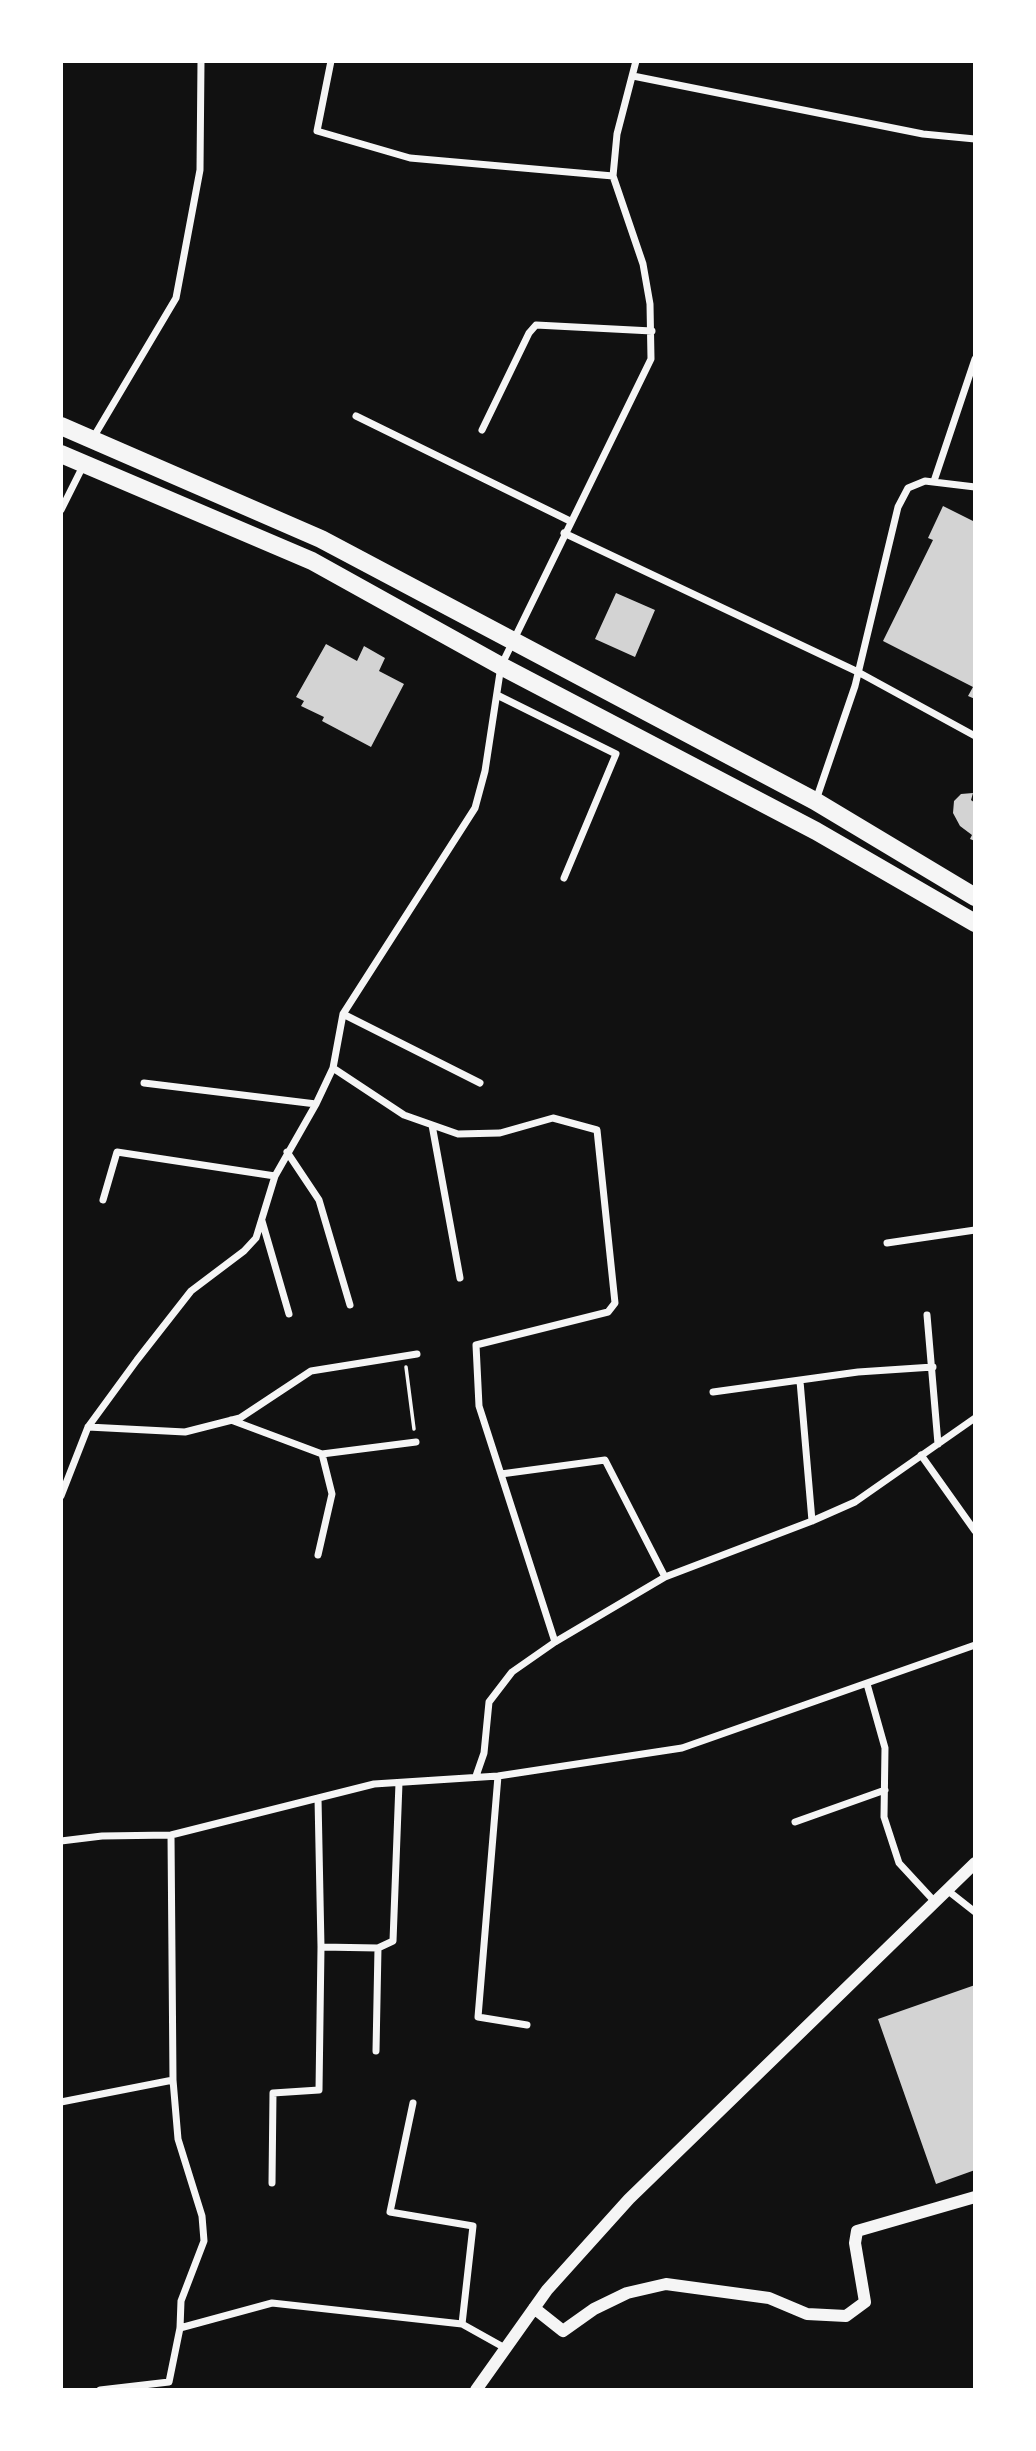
<!DOCTYPE html>
<style>
body{margin:0}
#map{position:relative;width:1036px;height:2451px;overflow:hidden;background:#111;font-family:Spectral,serif}
canvas{display:block}
.frame{position:absolute;inset:0;border:63px solid #fff;pointer-events:none}
</style>
<div id="map">
<canvas width="1036" height="2451"></canvas>
<div class="frame"></div>
</div>
<script>
const context = document.querySelector('canvas').getContext('2d');
context.lineJoin = 'round';
function fill(path, color) {
  context.fillStyle = color;
  context.fill(path, 'evenodd');
}
function strokePath(path, color, width, dash) {
  context.strokeStyle = color;
  context.lineWidth = width;
  context.lineCap = dash ? 'butt' : 'round';
  context.setLineDash(dash || []);
  context.stroke(path);
}
fill(new Path2D(`
 M 943,506 L 975,522 L 975,699 L 968,696 L 973,687 L 883,641 L 933,540 L 928,538 Z
 M 616,593 L 655,610 L 635,657 L 595,639 Z
 M 326,644 L 357,661 L 364,646 L 385,658 L 379,671 L 404,684 L 371,747 L 322,721 L 324,717 L 301,706 L 304,701 L 296,697 Z
 M 973,793 L 971,800 L 975,803 L 975,841 L 970,839 L 972,835 L 960,826 L 953,813 L 954,801 L 961,794 Z
 M 975,1985 L 975,2170 L 936,2184 L 878,2019 Z`), '#d3d3d3');
strokePath(new Path2D(`
 M 406,1367 L 414,1429`), '#f5f5f5', 3.5);
strokePath(new Path2D(`
 M 331,61 L 317,131 L 410,158 L 613,176
 M 633,76 L 923,134 L 975,139
 M 356,416 L 570,521
 M 482,430 L 529,333 L 536,325 L 652,331
 M 93,438 L 176,298 L 200,170 L 201,61
 M 934,481 L 975,359
 M 61,510 L 84,464
 M 564,533 L 858,672 L 975,736
 M 497,695 L 616,754 L 564,878
 M 816,800 L 855,686 L 898,507 L 908,488 L 925,481 L 975,487
 M 343,1014 L 480,1083
 M 333,1068 L 404,1115 L 458,1134 L 500,1133 L 553,1118 L 597,1130 L 615,1303 L 608,1312 L 476,1345 L 479,1406 L 555,1642
 M 144,1083 L 316,1104
 M 432,1125 L 460,1278
 M 287,1152 L 319,1200 L 350,1305
 M 103,1200 L 117,1152 L 275,1176
 M 262,1221 L 289,1314
 M 887,1243 L 975,1230
 M 927,1315 L 938,1444
 M 800,1381 L 812,1521
 M 713,1392 L 858,1372 L 933,1367
 M 231,1420 L 322,1454 L 416,1442
 M 88,1427 L 185,1432 L 240,1418 L 311,1371 L 417,1354
 M 921,1455 L 975,1531
 M 501,1474 L 605,1460 L 665,1577
 M 61,1496 L 88,1427 L 137,1360 L 191,1291 L 244,1251 L 256,1238 L 275,1176 L 316,1104 L 333,1068 L 343,1014 L 475,808 L 485,771 L 501,666 L 651,359 L 650,304 L 643,264 L 613,176 L 617,134 L 636,61
 M 318,1555 L 332,1494 L 322,1454
 M 867,1684 L 885,1748 L 884,1817 L 899,1863 L 935,1902
 M 476,1776 L 484,1753 L 489,1702 L 512,1672 L 555,1642 L 665,1577 L 812,1521 L 855,1502 L 975,1418
 M 498,1776 L 478,2017 L 527,2025
 M 795,1822 L 885,1790
 M 61,1841 L 102,1836 L 171,1835 L 374,1784 L 498,1776 L 682,1748 L 975,1645
 M 947,1890 L 975,1912
 M 321,1947 L 378,1948 L 393,1941 L 399,1783
 M 376,2051 L 378,1948
 M 61,2102 L 173,2080
 M 413,2103 L 390,2212 L 473,2226 L 462,2324
 M 272,2183 L 273,2093 L 319,2090 L 321,1947 L 318,1798
 M 180,2328 L 272,2303 L 462,2324 L 505,2348
 M 100,2390 L 169,2382 L 180,2328 L 181,2301 L 204,2241 L 202,2216 L 178,2139 L 173,2080 L 171,1835`), '#f5f5f5', 7);
strokePath(new Path2D(`
 M 534,2308 L 563,2331 L 594,2309 L 627,2293 L 666,2284 L 769,2298 L 807,2314 L 846,2316 L 865,2302 L 855,2243 L 857,2231 L 975,2197
 M 476,2390 L 547,2290 L 629,2199 L 975,1863`), '#f5f5f5', 12);
strokePath(new Path2D(`
 M 61,426 L 321,539 L 815,801 L 975,897
 M 61,454 L 312,561 L 501,666 L 816,831 L 975,923`), '#f5f5f5', 18);
</script>
